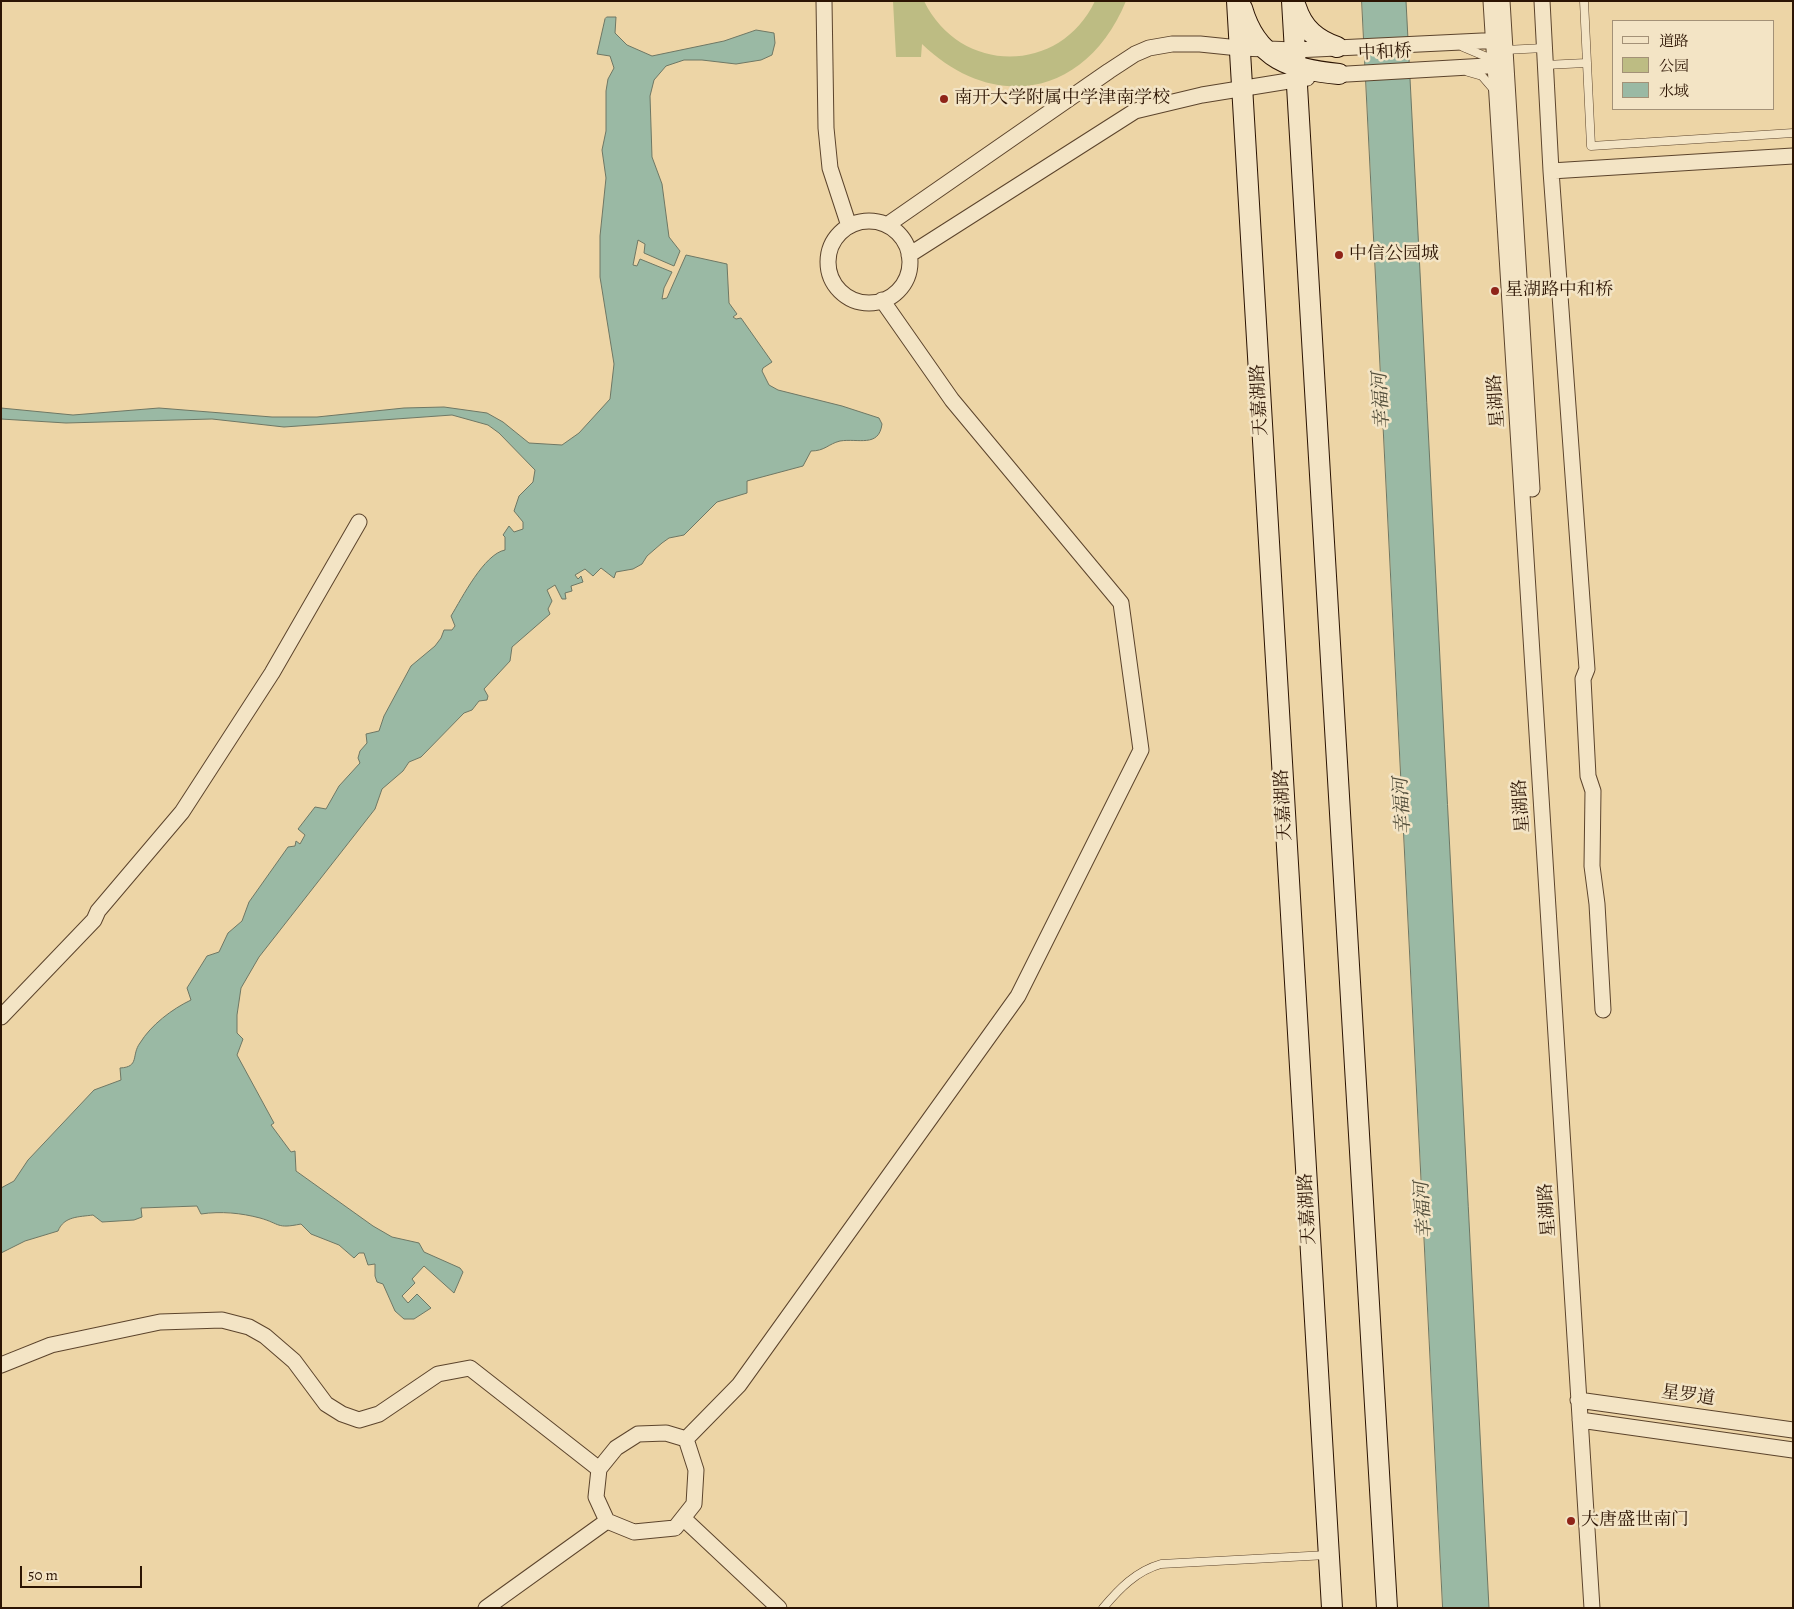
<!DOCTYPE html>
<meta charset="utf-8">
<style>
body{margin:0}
#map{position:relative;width:1794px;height:1609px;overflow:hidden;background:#edd5a6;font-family:Alegreya,"Noto Serif SC",serif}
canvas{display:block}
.frame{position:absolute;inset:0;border:2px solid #2c1403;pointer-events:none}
.legend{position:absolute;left:1612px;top:20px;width:162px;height:90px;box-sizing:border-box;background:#f3e4c5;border:1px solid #a39177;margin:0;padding:6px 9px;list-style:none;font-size:15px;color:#2c1403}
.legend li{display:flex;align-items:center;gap:10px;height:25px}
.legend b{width:25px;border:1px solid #a39177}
.scale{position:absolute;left:20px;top:1566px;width:122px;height:22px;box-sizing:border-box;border:2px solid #2c1403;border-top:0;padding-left:6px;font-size:15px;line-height:18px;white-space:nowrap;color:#2c1403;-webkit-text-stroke:4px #f3e4c5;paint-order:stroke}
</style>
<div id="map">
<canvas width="1794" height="1609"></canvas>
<div class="frame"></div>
<ul class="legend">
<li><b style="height:6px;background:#f3e4c5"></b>道路</li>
<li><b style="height:14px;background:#bdbc83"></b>公园</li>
<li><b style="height:14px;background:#9ab9a4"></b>水域</li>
</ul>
<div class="scale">50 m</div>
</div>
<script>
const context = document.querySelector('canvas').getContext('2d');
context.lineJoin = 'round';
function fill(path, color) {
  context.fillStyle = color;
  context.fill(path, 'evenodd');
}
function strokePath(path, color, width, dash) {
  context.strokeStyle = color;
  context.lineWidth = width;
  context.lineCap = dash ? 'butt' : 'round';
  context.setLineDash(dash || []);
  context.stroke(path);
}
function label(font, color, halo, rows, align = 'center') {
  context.font = font + ' Alegreya,"Noto Serif SC",serif';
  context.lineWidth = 5;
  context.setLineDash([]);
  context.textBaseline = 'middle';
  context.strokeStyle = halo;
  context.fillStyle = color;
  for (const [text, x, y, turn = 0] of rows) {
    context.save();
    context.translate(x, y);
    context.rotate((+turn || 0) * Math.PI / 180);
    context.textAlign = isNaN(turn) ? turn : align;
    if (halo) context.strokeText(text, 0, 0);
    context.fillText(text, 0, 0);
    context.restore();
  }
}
fill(new Path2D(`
 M 893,1 L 924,1 C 960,75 1060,75 1095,1 L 1126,1 C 1087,96 995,114 922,44 L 921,57 L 896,57 Z`), '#bdbc83');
const water = new Path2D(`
 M 1362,1 L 1406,1 L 1489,1608 L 1443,1608 Z
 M 607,17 L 616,17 L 615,33 L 627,45 L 652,56 L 724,41 L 756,30 L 774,33 L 775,43 L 772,55 L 761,60 L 736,64 L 702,60 L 684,60 L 666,66 L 654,80 L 650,96 L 652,157 L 662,184 L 669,237 L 680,251 L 674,266 L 644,253 L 645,244 L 638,240 L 633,265 L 637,266 L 640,259 L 672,272 L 664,288 L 662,299 L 667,298 L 686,255 L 727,264 L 729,303 L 737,314 L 733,317 L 736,319 L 741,318 L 772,362 L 763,368 L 762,371 L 769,385 L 778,390 L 842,406 L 879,418 L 882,424 C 879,448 858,438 840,441 C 828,444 825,451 811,451 L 803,466 L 747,481 L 747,493 L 717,502 L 684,535 L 669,538 L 662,543 L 647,556 L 642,564 L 633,569 L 616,572 L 614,578 L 601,568 L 593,576 L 585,569 L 575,575 L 578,579 L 581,576 L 583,582 L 571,586 L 572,591 L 565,593 L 566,599 L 562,599 L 555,585 L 547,590 L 552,601 L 548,609 L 550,614 L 512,647 L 510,661 L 484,689 L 488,696 L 487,700 L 479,701 L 472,710 L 464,713 L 421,757 L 409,762 L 403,771 L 382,789 L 375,809 L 259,957 L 241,988 L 237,1015 L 237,1033 L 243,1039 L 237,1055 L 274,1123 L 271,1125 L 291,1152 L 295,1151 L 296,1171 L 373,1226 L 392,1237 L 419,1243 L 424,1252 L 460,1268 L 463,1272 L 454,1293 L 424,1266 L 412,1279 L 415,1283 L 402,1296 L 408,1303 L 417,1294 L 431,1308 L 414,1319 L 404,1319 L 395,1311 L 383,1284 L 377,1282 L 375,1276 L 375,1264 L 368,1265 L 364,1253 L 359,1253 L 354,1258 L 339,1245 L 311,1234 L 301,1224 C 276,1229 281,1224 260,1218 C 241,1213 221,1211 201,1214 L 197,1206 L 141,1208 L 142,1217 L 134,1220 L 102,1222 L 93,1215 C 79,1217 64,1216 58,1231 L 25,1241 L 1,1253 L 1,1188 L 14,1181 L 28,1160 L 94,1090 L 121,1080 L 120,1068 C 140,1067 131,1055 140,1043 C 151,1025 172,1009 191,1000 L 187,988 L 207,956 L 219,952 L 228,933 L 242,921 L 249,902 L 288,847 L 295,846 L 296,841 L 300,844 L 305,835 L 298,829 L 315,807 L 326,809 L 339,786 L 360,763 L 358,758 L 360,751 L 367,743 L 366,734 L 379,731 L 384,716 L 411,666 L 435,646 L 441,638 L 444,630 L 452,630 L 455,626 L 451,616 C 462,598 484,554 505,550 L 505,537 L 503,535 L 509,526 L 514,532 L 523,529 L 523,522 L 514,511 L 519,496 L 533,482 L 535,470 L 499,433 L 488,425 L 452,415 L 284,427 L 212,419 L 66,423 L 1,419 L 1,408 L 73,415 L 159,408 L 272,417 L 317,417 L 404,408 L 444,407 L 487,413 L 503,422 L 529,443 L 562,445 L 579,433 L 610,399 L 614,364 L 600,277 L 600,236 L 606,178 L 602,150 L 606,131 L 606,91 L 608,79 L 614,68 L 610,56 L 597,54 L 605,19 Z`);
fill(water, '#9ab9a4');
strokePath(water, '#6e7764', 1);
const lane = new Path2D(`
 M 1584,1 L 1591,146 L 1793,133
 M 1463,47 L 1494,60
 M 1505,50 L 1544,48
 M 1545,65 L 1586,63
 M 1468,72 L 1482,76 L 1494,90
 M 1103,1608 C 1119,1589 1136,1571 1161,1564 L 1327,1555`);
const street = new Path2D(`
 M 824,1 L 826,128 L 830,168 L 849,226
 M 1491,1 L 1592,1608
 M 1502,1 L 1532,489
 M 1542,1 L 1551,171 L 1587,669 L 1583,679 L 1588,776 L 1593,791 L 1592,866 L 1597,904 L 1603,1010
 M 1330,75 L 1504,65
 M 1551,171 L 1793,156
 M828 262a41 41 0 1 1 82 0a41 41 0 1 1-82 0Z
 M 887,225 L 1109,71 L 1135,54 L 1149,48 L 1172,44 L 1200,44 L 1239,48 L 1295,50 L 1503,40
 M 909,255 L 1135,111 L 1202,95 L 1307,78
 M 1,1017 L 94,920 L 98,911 L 182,812 L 272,673 L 359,522
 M 1,1365 L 51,1345 L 160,1322 L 222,1320 L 249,1327 L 265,1336 L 294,1361 L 326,1404 L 342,1414 L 359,1420 L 379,1414 L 438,1374 L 470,1368 L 599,1469
 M 1578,1400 L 1793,1430
 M 1580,1420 L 1793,1450
 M 666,1433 L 686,1439 L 696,1470 L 694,1504 L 675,1528 L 634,1532 L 607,1521 L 596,1497 L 599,1469 L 616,1448 L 638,1434 Z
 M 686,1439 L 739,1385 L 1018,996 L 1141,750 L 1121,603 L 952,400 L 882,300
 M 683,1518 L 779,1608
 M 486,1608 L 607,1521`);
const secondary = new Path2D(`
 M 1237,1 L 1332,1608
 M 1292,1 L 1387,1608
 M 1296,7 C 1303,29 1317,40 1337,47
 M 1242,8 C 1257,60 1290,69 1339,74`);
strokePath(lane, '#5c442c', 9);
strokePath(street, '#5c442c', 17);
strokePath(secondary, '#2c1403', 22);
strokePath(lane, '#f3e4c5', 8);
strokePath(street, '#f3e4c5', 15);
strokePath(secondary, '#f3e4c5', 20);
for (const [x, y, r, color] of [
 [944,99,5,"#8f2418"],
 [1339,255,5,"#8f2418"],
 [1495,291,5,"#8f2418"],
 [1571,1521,5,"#8f2418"]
]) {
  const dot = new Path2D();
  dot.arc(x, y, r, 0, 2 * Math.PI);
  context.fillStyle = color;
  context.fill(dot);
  strokePath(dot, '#f3e4c5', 2);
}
label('18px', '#2c1403', '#f3e4c5', [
 ["中和桥",1385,53,-3],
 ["天嘉湖路",1260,400,-93],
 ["星湖路",1497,401,-94],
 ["天嘉湖路",1284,805,-93],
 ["星湖路",1522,806,-94],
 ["天嘉湖路",1308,1209,-93],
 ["星湖路",1548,1210,-94],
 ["星罗道",1688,1396,8]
]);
label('18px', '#2c1403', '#f3e4c5', [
 ["南开大学附属中学津南学校",954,99],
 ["中信公园城",1349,255],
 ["星湖路中和桥",1505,291],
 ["大唐盛世南门",1581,1521]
], 'left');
label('italic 19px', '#524e3b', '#f3e4c5', [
 ["幸福河",1382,401,-93],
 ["幸福河",1403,806,-93],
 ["幸福河",1424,1210,-93]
]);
</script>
